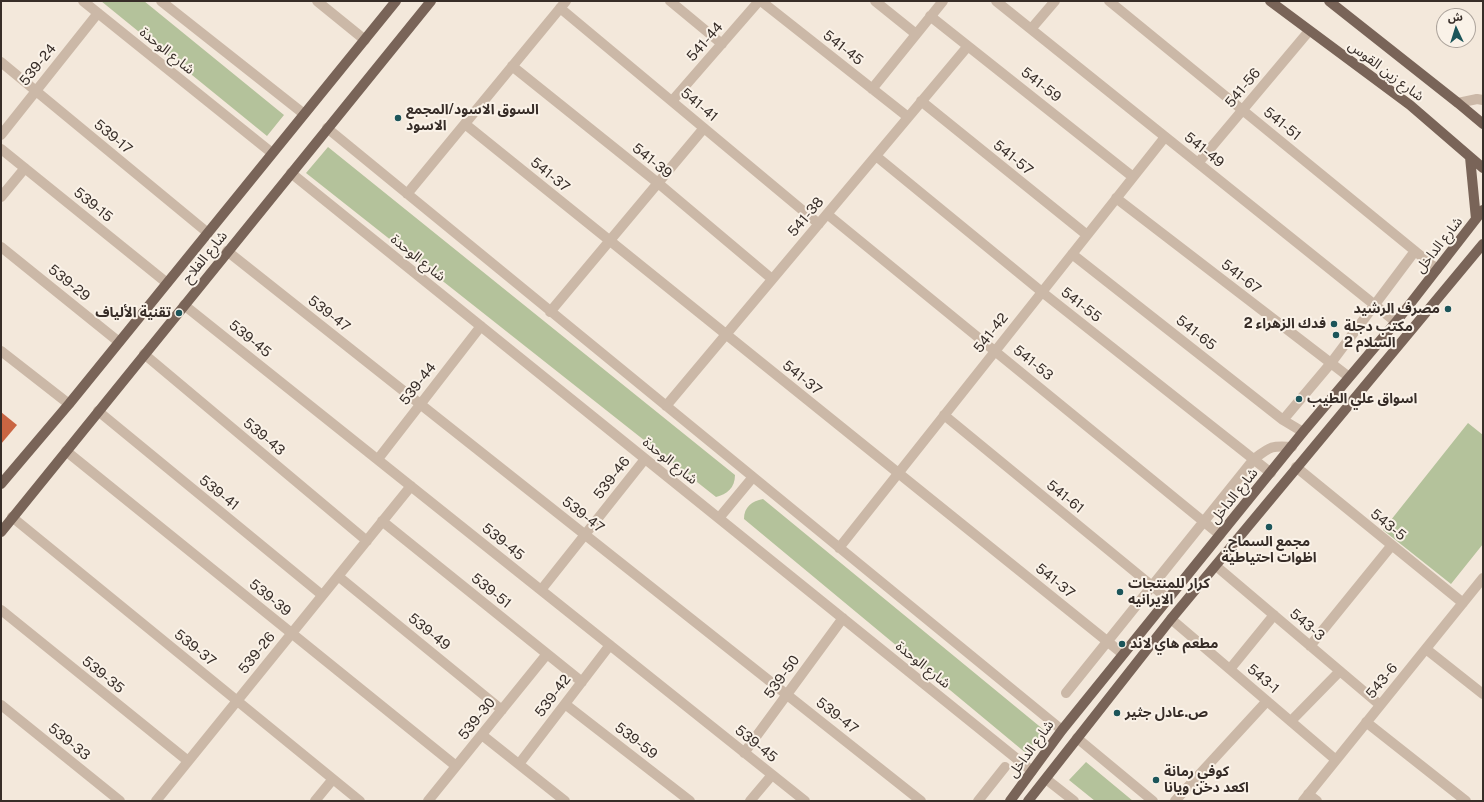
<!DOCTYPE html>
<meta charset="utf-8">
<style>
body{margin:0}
#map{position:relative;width:1484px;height:802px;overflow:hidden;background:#f3e8db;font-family:"Public Sans","Noto Sans Arabic",sans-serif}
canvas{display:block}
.frame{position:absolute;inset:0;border:2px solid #372d28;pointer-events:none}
.north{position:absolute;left:1436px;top:8px;width:40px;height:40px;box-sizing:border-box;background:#faf2e8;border:1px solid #aca39b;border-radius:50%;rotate:356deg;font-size:11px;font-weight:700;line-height:16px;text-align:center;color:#372d28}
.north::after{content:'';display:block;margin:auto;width:14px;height:18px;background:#1c555a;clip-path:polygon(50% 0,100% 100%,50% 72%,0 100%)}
</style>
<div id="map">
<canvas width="1484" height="802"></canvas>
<div class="frame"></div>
<div class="north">ش</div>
</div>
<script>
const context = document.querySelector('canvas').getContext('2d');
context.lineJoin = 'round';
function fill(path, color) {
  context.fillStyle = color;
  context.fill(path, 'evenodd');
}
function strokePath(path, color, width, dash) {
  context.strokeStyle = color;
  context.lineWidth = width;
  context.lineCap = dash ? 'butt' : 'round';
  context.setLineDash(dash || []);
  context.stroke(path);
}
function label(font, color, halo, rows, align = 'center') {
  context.font = font + ' "Public Sans","Noto Sans Arabic",sans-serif';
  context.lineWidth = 4;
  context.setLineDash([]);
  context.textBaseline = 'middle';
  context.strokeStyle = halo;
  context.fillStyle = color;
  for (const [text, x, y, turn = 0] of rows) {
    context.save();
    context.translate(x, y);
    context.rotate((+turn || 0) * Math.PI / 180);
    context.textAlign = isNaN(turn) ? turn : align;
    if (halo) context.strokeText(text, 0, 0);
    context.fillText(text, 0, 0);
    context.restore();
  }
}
fill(new Path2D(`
 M 101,1 L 144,1 L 284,115 L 267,136 Z
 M 328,147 L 735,475 C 735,488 727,494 716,497 L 306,173 Z
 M 1468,423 L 1483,435 L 1483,544 L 1451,584 L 1383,530 Z
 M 763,499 L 1044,730 L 1027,754 L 744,519 C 744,507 752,501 763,499 Z
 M 1086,762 L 1133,801 L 1095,801 L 1069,780 Z`), '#b4c29b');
fill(new Path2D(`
 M 1,412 L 17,425 L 1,444 Z`), '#c96542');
strokePath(new Path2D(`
 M 83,1 L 272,153
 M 161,1 L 304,114
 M 317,1 L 365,40
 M 670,1 L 722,44
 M 761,1 L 908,117
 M 875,1 L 916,34
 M 996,1 L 1396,322
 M 1109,1 L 1437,269
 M 560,8 L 819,224
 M 930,16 L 1133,177
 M 1031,29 L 1055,1
 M 1,62 L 208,233
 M 512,66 L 658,183 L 772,279
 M 872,89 L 943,1
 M 672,101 L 759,1
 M 921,101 L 1087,235
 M 1458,103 L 1477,99 L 1483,100
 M 465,124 L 1123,654
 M 327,128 L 1062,730
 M 1,135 L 98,13
 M 1,149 L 167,283
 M 876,156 L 1042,292 L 1271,473
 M 1198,163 L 1309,31
 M 291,173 L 1032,771
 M 407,194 L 566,1
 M 1,197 L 25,168
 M 1116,198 L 1349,377
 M 827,214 L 1220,535
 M 1,247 L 119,342
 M 227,251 L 921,801
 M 1072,254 L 1283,420 L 1303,432
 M 184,305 L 805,801
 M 550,312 L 704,128
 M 1,351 L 69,404
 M 144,354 L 367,541
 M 666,406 L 968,46
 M 98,411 L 322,595
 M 944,415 L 1168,599
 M 1283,420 L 1331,363 L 1415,251
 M 66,451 L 456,766
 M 378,459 L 481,326
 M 1296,467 L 1463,603
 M 12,517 L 360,801
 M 719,518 L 753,477
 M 382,521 L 582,682
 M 839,548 L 1165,137
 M 1216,566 L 1380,705
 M 338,576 L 502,710
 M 541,590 L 645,459
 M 1,610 L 188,761
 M 1171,619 L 1336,760
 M 1310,646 L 1392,545
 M 1426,649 L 1483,694
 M 1230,669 L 1274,615
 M 1066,693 L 1254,459 C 1270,447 1272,445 1292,447
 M 565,704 L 690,801
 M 1,705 L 120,801
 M 1291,721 L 1340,671
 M 1366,722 L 1466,801
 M 482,735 L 565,801
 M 1077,738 L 1153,801
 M 744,753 L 843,618
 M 519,764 L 610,645
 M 1046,779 L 1074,801
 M 1308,794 L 1317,801
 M 156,801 L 411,486
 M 315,801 L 333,779
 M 428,801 L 547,654
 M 750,801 L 772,775
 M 978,801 L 1005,767
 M 1175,801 L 1267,701
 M 1303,801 L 1483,578`), '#cbb8a7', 10);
strokePath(new Path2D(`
 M 1270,1 L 1410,105 L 1483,168
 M 1329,1 L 1458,103 L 1483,124
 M 1470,157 L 1476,219
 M 1,484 L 69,404 L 396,1
 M 1,532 L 431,1
 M 1010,801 L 1062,730 L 1303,432 L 1396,322 L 1483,210
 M 1028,801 L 1171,619 L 1483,244`), '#796458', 10);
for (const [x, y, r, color] of [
 [398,118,4,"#1c555a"],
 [1448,309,4,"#1c555a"],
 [179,313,4,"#1c555a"],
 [1334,324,4,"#1c555a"],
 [1336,335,4,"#1c555a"],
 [1299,399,4,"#1c555a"],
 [1269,527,4,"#1c555a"],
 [1120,592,4,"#1c555a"],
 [1122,644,4,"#1c555a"],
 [1117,713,4,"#1c555a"],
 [1156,780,4,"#1c555a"]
]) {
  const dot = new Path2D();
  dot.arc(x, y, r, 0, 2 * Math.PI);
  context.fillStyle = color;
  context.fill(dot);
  strokePath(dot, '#faf2e8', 1.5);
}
label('14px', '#372d28', '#faf2e8', [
 ["541-44",705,42,-49],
 ["541-45",843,48,38],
 ["شارع الوحدة",167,51,39],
 ["539-24",38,65,-51],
 ["شارع زين القوس",1386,71,37],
 ["541-59",1041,85,38],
 ["541-56",1243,88,-50],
 ["541-41",699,105,40],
 ["541-51",1282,124,39],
 ["539-17",113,137,40],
 ["541-49",1204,150,39],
 ["541-57",1013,158,39],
 ["541-39",652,161,39],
 ["541-37",550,175,39],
 ["539-15",93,205,39],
 ["541-38",806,217,-50],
 ["شارع الداخل",1439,245,-52],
 ["شارع الفلاح",205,257,-51],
 ["شارع الوحدة",418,258,39],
 ["541-67",1241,277,38],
 ["539-29",69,283,39],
 ["541-55",1081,305,38],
 ["539-47",329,314,38],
 ["541-42",991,333,-52],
 ["541-65",1196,333,38],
 ["539-45",250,339,39],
 ["541-53",1033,363,39],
 ["541-37",802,378,39],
 ["539-44",418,384,-52],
 ["539-43",264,437,40],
 ["شارع الوحدة",670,461,39],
 ["539-46",612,478,-52],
 ["539-41",219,493,39],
 ["شارع الداخل",1234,496,-51],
 ["541-61",1065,497,39],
 ["539-47",583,515,38],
 ["543-5",1388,525,39],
 ["539-45",503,542,39],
 ["541-37",1055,581,39],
 ["539-51",491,591,39],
 ["539-39",270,598,39],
 ["543-3",1307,625,40],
 ["539-49",429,632,39],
 ["539-37",195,648,39],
 ["539-26",257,653,-51],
 ["شارع الوحدة",923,665,39],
 ["539-35",103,675,39],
 ["539-50",782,677,-54],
 ["543-1",1263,679,40],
 ["543-6",1382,681,-51],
 ["539-42",553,696,-53],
 ["539-47",837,716,38],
 ["539-30",477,719,-51],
 ["539-59",636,741,38],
 ["539-33",69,742,39],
 ["539-45",756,744,39],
 ["شارع الداخل",1031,749,-54]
]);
label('bold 14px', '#372d28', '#faf2e8', [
 ["السوق الاسود/المجمع",406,110],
 ["الاسود",406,126],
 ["مصرف الرشيد",1440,309,"right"],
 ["تقنية الألياف",171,313,"right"],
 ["فدك الزهراء 2",1326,324,"right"],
 ["مكتب دجلة",1344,327],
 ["السلام 2",1344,343],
 ["اسواق علي الطيب",1307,399],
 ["مجمع السماح",1269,542,"center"],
 ["اظوات احتياطية",1269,558,"center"],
 ["كرار للمنتجات",1128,584],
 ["الايرانيه",1128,600],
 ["مطعم هاي لاند",1130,644],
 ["ص.عادل جثير",1125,713],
 ["كوفي رمانة",1164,772],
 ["اكعد دخن ويانا",1164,788]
], 'left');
</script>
